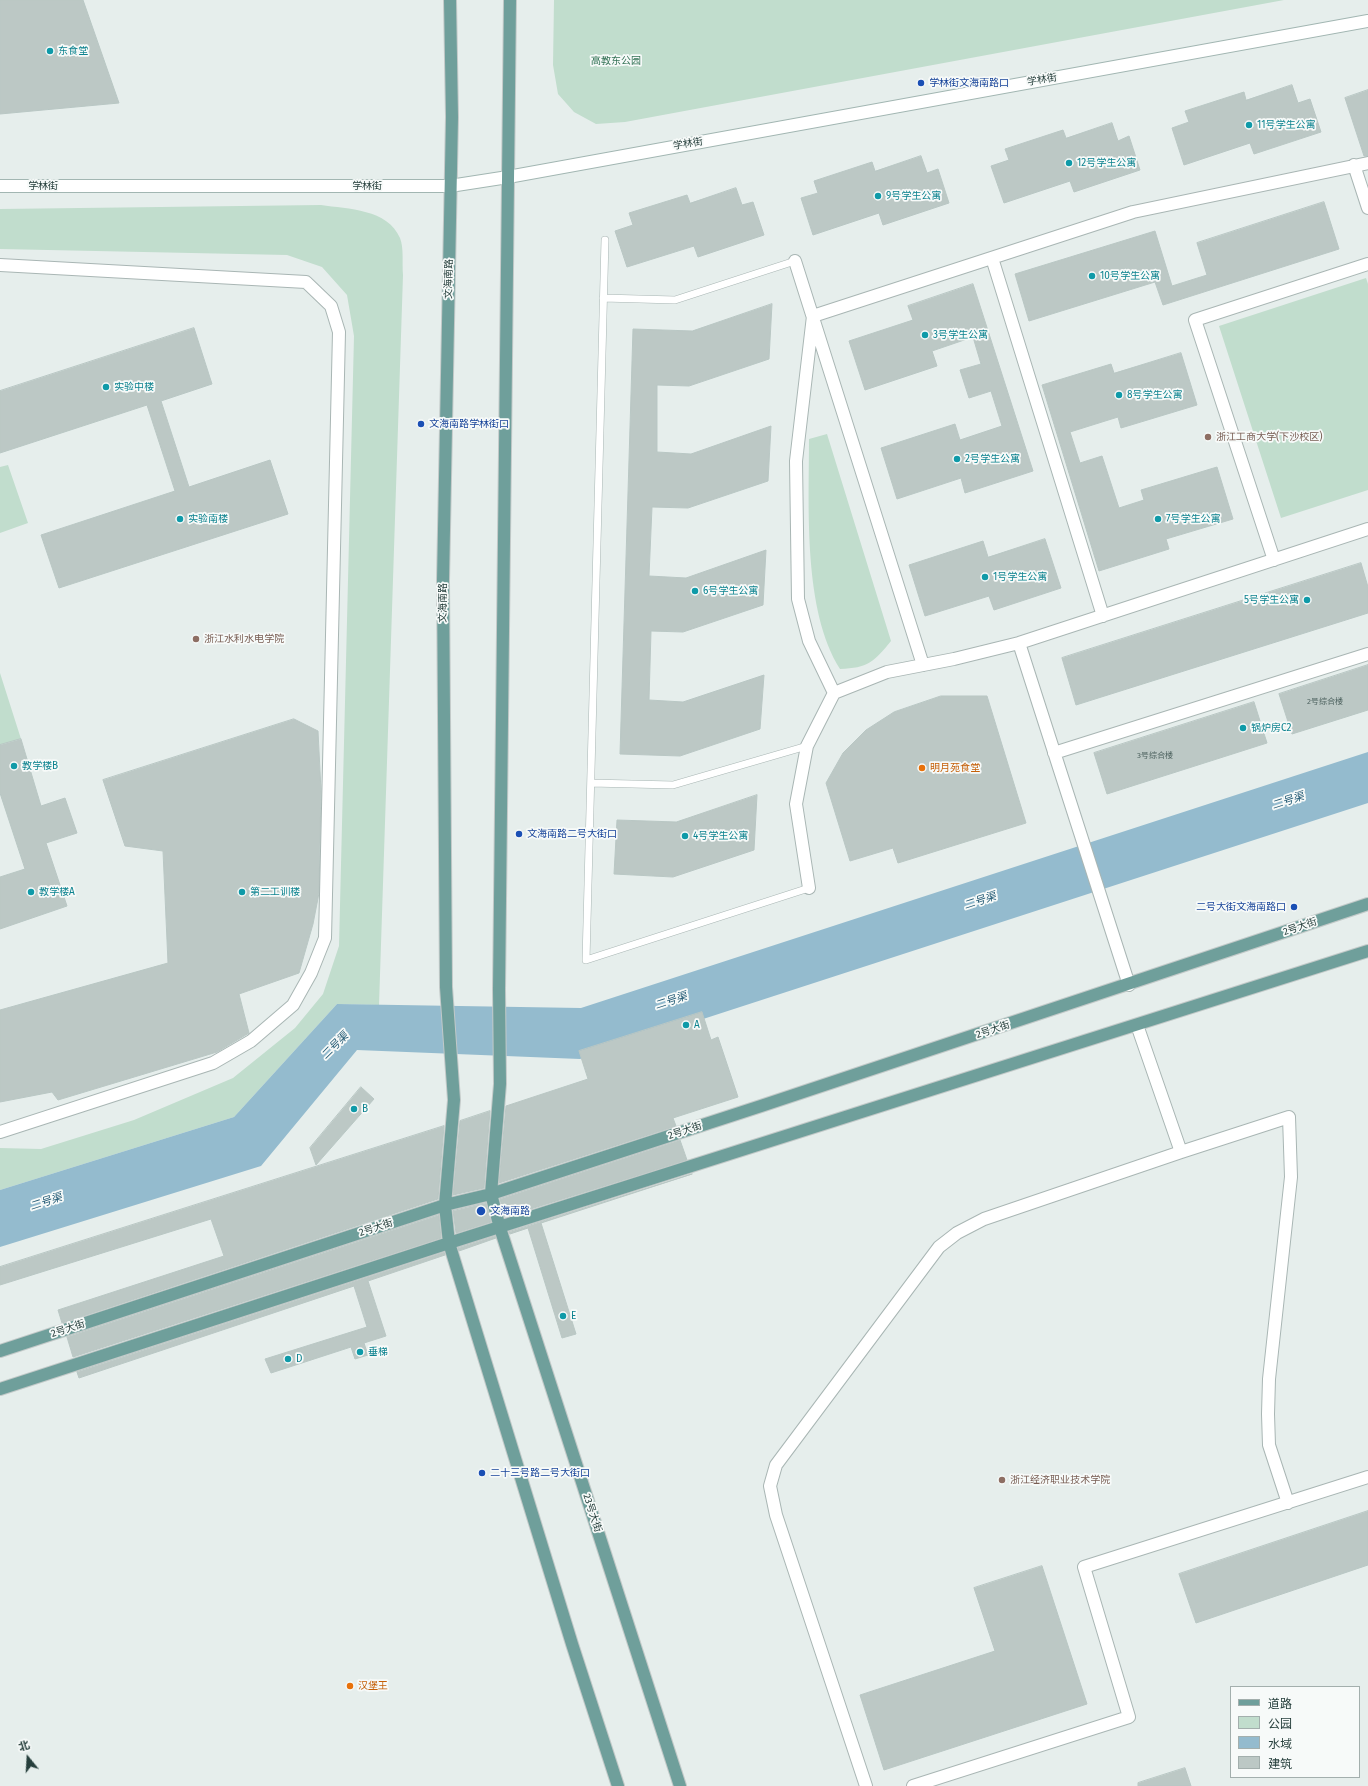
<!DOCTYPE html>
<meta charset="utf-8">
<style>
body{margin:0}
#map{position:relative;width:1368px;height:1786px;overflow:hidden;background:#e6eeec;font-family:"Fira Sans","Noto Sans SC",sans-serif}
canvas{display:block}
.legend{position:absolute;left:1230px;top:1686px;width:130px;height:92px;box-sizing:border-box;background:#f7faf9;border:1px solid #a3afad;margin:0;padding:5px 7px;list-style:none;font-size:12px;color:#263f3c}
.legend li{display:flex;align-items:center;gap:8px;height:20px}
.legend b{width:20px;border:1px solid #a3afad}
.north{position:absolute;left:8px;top:1738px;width:40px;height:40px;-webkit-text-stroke:3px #f7faf9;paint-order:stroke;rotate:342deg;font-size:11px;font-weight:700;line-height:16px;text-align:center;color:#263f3c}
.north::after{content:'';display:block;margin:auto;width:14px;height:18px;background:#263f3c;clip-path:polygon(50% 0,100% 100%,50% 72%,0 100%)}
</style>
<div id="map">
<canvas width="1368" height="1786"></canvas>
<ul class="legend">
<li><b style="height:5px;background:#6f9f9b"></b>道路</li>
<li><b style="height:11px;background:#c1ddcd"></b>公园</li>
<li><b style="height:11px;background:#94bbce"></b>水域</li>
<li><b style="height:11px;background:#bcc8c5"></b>建筑</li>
</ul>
<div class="north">北</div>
</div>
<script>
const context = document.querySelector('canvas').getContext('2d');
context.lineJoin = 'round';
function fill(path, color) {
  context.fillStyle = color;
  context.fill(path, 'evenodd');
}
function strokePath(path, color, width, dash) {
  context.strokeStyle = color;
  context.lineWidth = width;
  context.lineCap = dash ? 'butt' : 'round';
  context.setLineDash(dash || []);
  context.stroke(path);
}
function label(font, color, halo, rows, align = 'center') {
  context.font = font + ' "Fira Sans","Noto Sans SC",sans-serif';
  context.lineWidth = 3.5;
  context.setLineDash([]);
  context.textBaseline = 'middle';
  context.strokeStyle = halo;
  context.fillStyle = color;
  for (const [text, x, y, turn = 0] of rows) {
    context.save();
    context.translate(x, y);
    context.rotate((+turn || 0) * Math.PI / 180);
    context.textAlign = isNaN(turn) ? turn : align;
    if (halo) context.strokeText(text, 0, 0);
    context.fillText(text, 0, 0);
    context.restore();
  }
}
fill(new Path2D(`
 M 554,0 L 1284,0 L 625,122 L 596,124 L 574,112 L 558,94 L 553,65 Z
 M 321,205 C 348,209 388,209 400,238 C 404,248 402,263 403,275 L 379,1005 L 337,1004 L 234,1117 L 0,1190 L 0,1148 L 41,1149 L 134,1120 L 233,1078 L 295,1028 L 323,994 L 339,946 L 354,336 L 347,295 L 322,267 L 287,255 L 0,249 L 0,209 Z
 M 1366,278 L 1368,284 L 1368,490 L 1281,518 L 1219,326 Z
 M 827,434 L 891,641 C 874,662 868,668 840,669 C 803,610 809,508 809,439 Z
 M 8,465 L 28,523 L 0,533 L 0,467 Z
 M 0,673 L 21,739 L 0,745 Z`), '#c1ddcd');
fill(new Path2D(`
 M 1368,752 L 1368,803 L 580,1059 L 357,1050 L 261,1166 L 0,1247 L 0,1190 L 234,1117 L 337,1004 L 581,1008 Z`), '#94bbce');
const building = new Path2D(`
 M 0,0 L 83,0 L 119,103 L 0,114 Z
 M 1292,85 L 1298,103 L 1310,99 L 1321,132 L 1254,154 L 1250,143 L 1184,165 L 1172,128 L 1189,122 L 1185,111 L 1244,92 L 1246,100 Z
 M 1368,90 L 1368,156 L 1364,156 L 1345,98 Z
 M 1112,123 L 1118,141 L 1129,136 L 1140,170 L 1074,192 L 1070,181 L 1004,203 L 991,166 L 1009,160 L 1005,149 L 1063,130 L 1066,138 Z
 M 921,156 L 927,173 L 938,169 L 949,203 L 883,225 L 879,213 L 813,235 L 801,198 L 818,193 L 814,181 L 872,162 L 875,171 Z
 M 736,188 L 742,205 L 753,202 L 764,235 L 698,257 L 694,246 L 627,267 L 615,231 L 633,225 L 629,213 L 687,195 L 690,203 Z
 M 1324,202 L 1339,249 L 1163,305 L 1155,282 L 1029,321 L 1015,274 L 1155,231 L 1172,286 L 1207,275 L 1197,243 Z
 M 973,284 L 1033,471 L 965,493 L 961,478 L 897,499 L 881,448 L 955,424 L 960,440 L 1002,426 L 991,391 L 969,398 L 960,370 L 981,364 L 973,337 L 932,351 L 937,366 L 865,390 L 849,341 L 913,320 L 908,306 Z
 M 772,304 L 769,359 L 689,386 L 657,385 L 657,452 L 691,454 L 771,426 L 768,481 L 688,508 L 652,507 L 649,576 L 686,578 L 766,550 L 763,605 L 683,632 L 651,631 L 649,700 L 683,702 L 764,675 L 760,729 L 680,756 L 620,754 L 633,329 L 692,331 Z
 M 194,328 L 212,384 L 161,401 L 189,487 L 270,460 L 288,514 L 59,588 L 41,535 L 175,491 L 147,405 L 0,453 L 0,391 Z
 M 1181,353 L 1197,405 L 1121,428 L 1118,417 L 1070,432 L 1080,463 L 1102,456 L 1119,508 L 1144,500 L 1141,490 L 1217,467 L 1233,519 L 1166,539 L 1169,549 L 1099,571 L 1042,385 L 1111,364 L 1114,373 Z
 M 1045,539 L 1061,588 L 994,610 L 989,596 L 925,616 L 909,565 L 983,541 L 988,557 Z
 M 1361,563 L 1368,587 L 1368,613 L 1076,705 L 1062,658 Z
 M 1368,665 L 1368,710 L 1292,734 L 1279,694 Z
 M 941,696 L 987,696 L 1026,823 L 898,863 L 893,848 L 850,861 L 826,783 L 843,753 L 866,730 L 894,712 Z
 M 1254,702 L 1267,743 L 1107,794 L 1094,753 Z
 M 294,719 L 318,731 L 321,791 L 319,893 L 313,924 L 299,973 L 239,994 L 249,1033 L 217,1052 L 58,1100 L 52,1092 L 0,1102 L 0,1010 L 168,963 L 163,851 L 125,846 L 103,780 Z
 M 21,739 L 41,806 L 65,798 L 77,833 L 46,843 L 67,906 L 0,929 L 0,877 L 25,869 L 0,793 L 0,745 Z
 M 757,795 L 754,850 L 673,877 L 614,874 L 617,820 L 676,822 Z
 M 702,1012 L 711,1040 L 718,1037 L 738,1097 L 673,1118 L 676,1126 L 499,1183 L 506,1106 L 588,1079 L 579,1051 Z
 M 361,1087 L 374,1099 L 316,1165 L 310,1148 Z
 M 490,1111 L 484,1188 L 453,1195 L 460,1121 Z
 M 444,1126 L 438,1199 L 62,1323 L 58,1310 L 224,1256 L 211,1219 L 0,1285 L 0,1267 Z
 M 680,1140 L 687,1160 L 505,1217 L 500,1199 Z
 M 692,1174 L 541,1223 L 576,1334 L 562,1338 L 528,1228 L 510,1234 L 509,1232 Z
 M 486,1203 L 491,1222 L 456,1233 L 453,1211 Z
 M 439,1215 L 441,1238 L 73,1357 L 67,1337 Z
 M 495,1236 L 496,1238 L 459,1251 L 458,1248 Z
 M 444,1252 L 445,1255 L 368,1281 L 386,1336 L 364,1343 L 368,1355 L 355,1359 L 351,1347 L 271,1373 L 265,1359 L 367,1327 L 354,1286 L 79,1378 L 77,1372 Z
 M 1368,1511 L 1368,1565 L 1196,1623 L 1179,1574 Z
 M 1042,1566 L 1087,1704 L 884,1770 L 860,1695 L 995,1651 L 974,1588 Z
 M 1185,1768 L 1191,1786 L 1138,1786 L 1138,1783 Z`);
fill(building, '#bcc8c5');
strokePath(building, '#b9c7c4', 1);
const lane = new Path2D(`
 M 605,240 L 586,960 L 809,888
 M 603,298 L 675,300 L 795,261
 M 591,783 L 673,785 L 807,746`);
const street = new Path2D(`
 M 1354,165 L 1368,208
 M 992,258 L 1103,616
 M 795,261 L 923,665
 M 0,265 L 306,282 L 331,306 L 339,332 L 325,938 L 311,973 L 293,1005 L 251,1041 L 213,1063 L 0,1132
 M 1274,560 L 1195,320 L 1368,264
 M 1019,643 L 1129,985
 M 834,693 L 809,641 L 798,599 L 796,461 L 813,316 L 1133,212 L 1368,163
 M 1054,753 L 1368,654
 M 809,888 L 796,804 L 807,746 L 834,693 L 887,672 L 954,659 L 1019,643 L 1368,529
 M 1137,1025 L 1181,1152
 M 866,1786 L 776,1515 L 770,1486 L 776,1465 L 939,1247 L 957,1233 L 984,1219 L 1181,1152 L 1289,1117 L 1291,1177 L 1269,1379 L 1268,1414 L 1269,1445 L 1288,1503
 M 913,1786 L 1129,1717 L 1084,1567 L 1368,1477`);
const secondary = new Path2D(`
 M 0,186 L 450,186 L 508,177 L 1368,21`);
const primary = new Path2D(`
 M 450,0 L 452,117 L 443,581 L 446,987 L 454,1100 L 445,1205 L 449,1243 L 572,1644 L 618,1786
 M 510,0 L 499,989 L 500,1084 L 491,1194 L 500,1228 L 680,1786
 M 0,1351 L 445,1205 L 491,1194 L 761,1106 L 1368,904
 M 0,1389 L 449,1243 L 1368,951`);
strokePath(lane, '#a9b6b4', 8);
strokePath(street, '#a9b6b4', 14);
strokePath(secondary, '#a2b6b2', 14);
strokePath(primary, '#c2c9c8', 14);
strokePath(lane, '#fff', 7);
strokePath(street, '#fff', 12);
strokePath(secondary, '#fff', 12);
strokePath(primary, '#6f9f9b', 12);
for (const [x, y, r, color] of [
 [50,51,4,"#0f9aa8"],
 [921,83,4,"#1a4fb4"],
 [1249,125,4,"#0f9aa8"],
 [1069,163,4,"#0f9aa8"],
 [878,196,4,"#0f9aa8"],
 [1092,276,4,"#0f9aa8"],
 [925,335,4,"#0f9aa8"],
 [106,387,4,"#0f9aa8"],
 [1119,395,4,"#0f9aa8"],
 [421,424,4,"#1a4fb4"],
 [1208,437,4,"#8d6e63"],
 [957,459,4,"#0f9aa8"],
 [180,519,4,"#0f9aa8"],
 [1158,519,4,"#0f9aa8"],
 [985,577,4,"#0f9aa8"],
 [695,591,4,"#0f9aa8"],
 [1307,600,4,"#0f9aa8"],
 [196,639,4,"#8d6e63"],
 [1243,728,4,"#0f9aa8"],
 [14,766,4,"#0f9aa8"],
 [922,768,4,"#e8710a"],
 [519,834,4,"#1a4fb4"],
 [685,836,4,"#0f9aa8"],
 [31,892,4,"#0f9aa8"],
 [242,892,4,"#0f9aa8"],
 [1294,907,4,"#1a4fb4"],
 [686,1025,4,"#0f9aa8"],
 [354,1109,4,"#0f9aa8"],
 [481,1211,5,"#1a4fb4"],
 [563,1316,4,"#0f9aa8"],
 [360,1352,4,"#0f9aa8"],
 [288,1359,4,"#0f9aa8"],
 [482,1473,4,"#1a4fb4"],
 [1002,1480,4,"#8d6e63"],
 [350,1686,4,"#e8710a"]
]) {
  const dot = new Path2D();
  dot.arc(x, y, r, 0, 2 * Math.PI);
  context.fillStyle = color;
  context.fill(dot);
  strokePath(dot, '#f7faf9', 1.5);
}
label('8px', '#4c615e', null, [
 ["2号综合楼",1325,702],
 ["3号综合楼",1155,756]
]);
label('10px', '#0d838f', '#f7faf9', [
 ["东食堂",58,51],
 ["11号学生公寓",1257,125],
 ["12号学生公寓",1077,163],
 ["9号学生公寓",886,196],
 ["10号学生公寓",1100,276],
 ["3号学生公寓",933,335],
 ["实验中楼",114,387],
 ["8号学生公寓",1127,395],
 ["2号学生公寓",965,459],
 ["实验南楼",188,519],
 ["7号学生公寓",1166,519],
 ["1号学生公寓",993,577],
 ["6号学生公寓",703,591],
 ["5号学生公寓",1299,600,"right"],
 ["锅炉房C2",1251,728],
 ["教学楼B",22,766],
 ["4号学生公寓",693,836],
 ["教学楼A",39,892],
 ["第二工训楼",250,892],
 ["A",694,1025],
 ["B",362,1109],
 ["E",571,1316],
 ["垂梯",368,1352],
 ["D",296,1359]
], 'left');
label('10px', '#347356', '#f7faf9', [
 ["高教东公园",616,61]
]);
label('10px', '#263f3c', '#f7faf9', [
 ["学林街",1042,80,-10],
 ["学林街",688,144,-10],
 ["学林街",43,186],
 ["学林街",367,186],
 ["文海南路",449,279,-89],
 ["文海南路",443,603,-90],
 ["2号大街",1300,927,-19],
 ["2号大街",993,1030,-18],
 ["2号大街",685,1131,-18],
 ["2号大街",376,1228,-18],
 ["2号大街",68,1329,-18],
 ["23号大街",592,1513,72]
]);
label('10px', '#164399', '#f7faf9', [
 ["学林街文海南路口",929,83],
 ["文海南路学林街口",429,424],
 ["文海南路二号大街口",527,834],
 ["二号大街文海南路口",1286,907,"right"],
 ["文海南路",490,1211],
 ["二十三号路二号大街口",490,1473]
], 'left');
label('10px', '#785e54', '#f7faf9', [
 ["浙江工商大学(下沙校区)",1216,437],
 ["浙江水利水电学院",204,639],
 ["浙江经济职业技术学院",1010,1480]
], 'left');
label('10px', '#c56008', '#f7faf9', [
 ["明月苑食堂",930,768],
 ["汉堡王",358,1686]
], 'left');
label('italic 11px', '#255c76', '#f7faf9', [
 ["二号渠",1288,801,-18],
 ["二号渠",980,901,-18],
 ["二号渠",671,1001,-18],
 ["二号渠",335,1046,-45],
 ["二号渠",46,1202,-18]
]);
</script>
